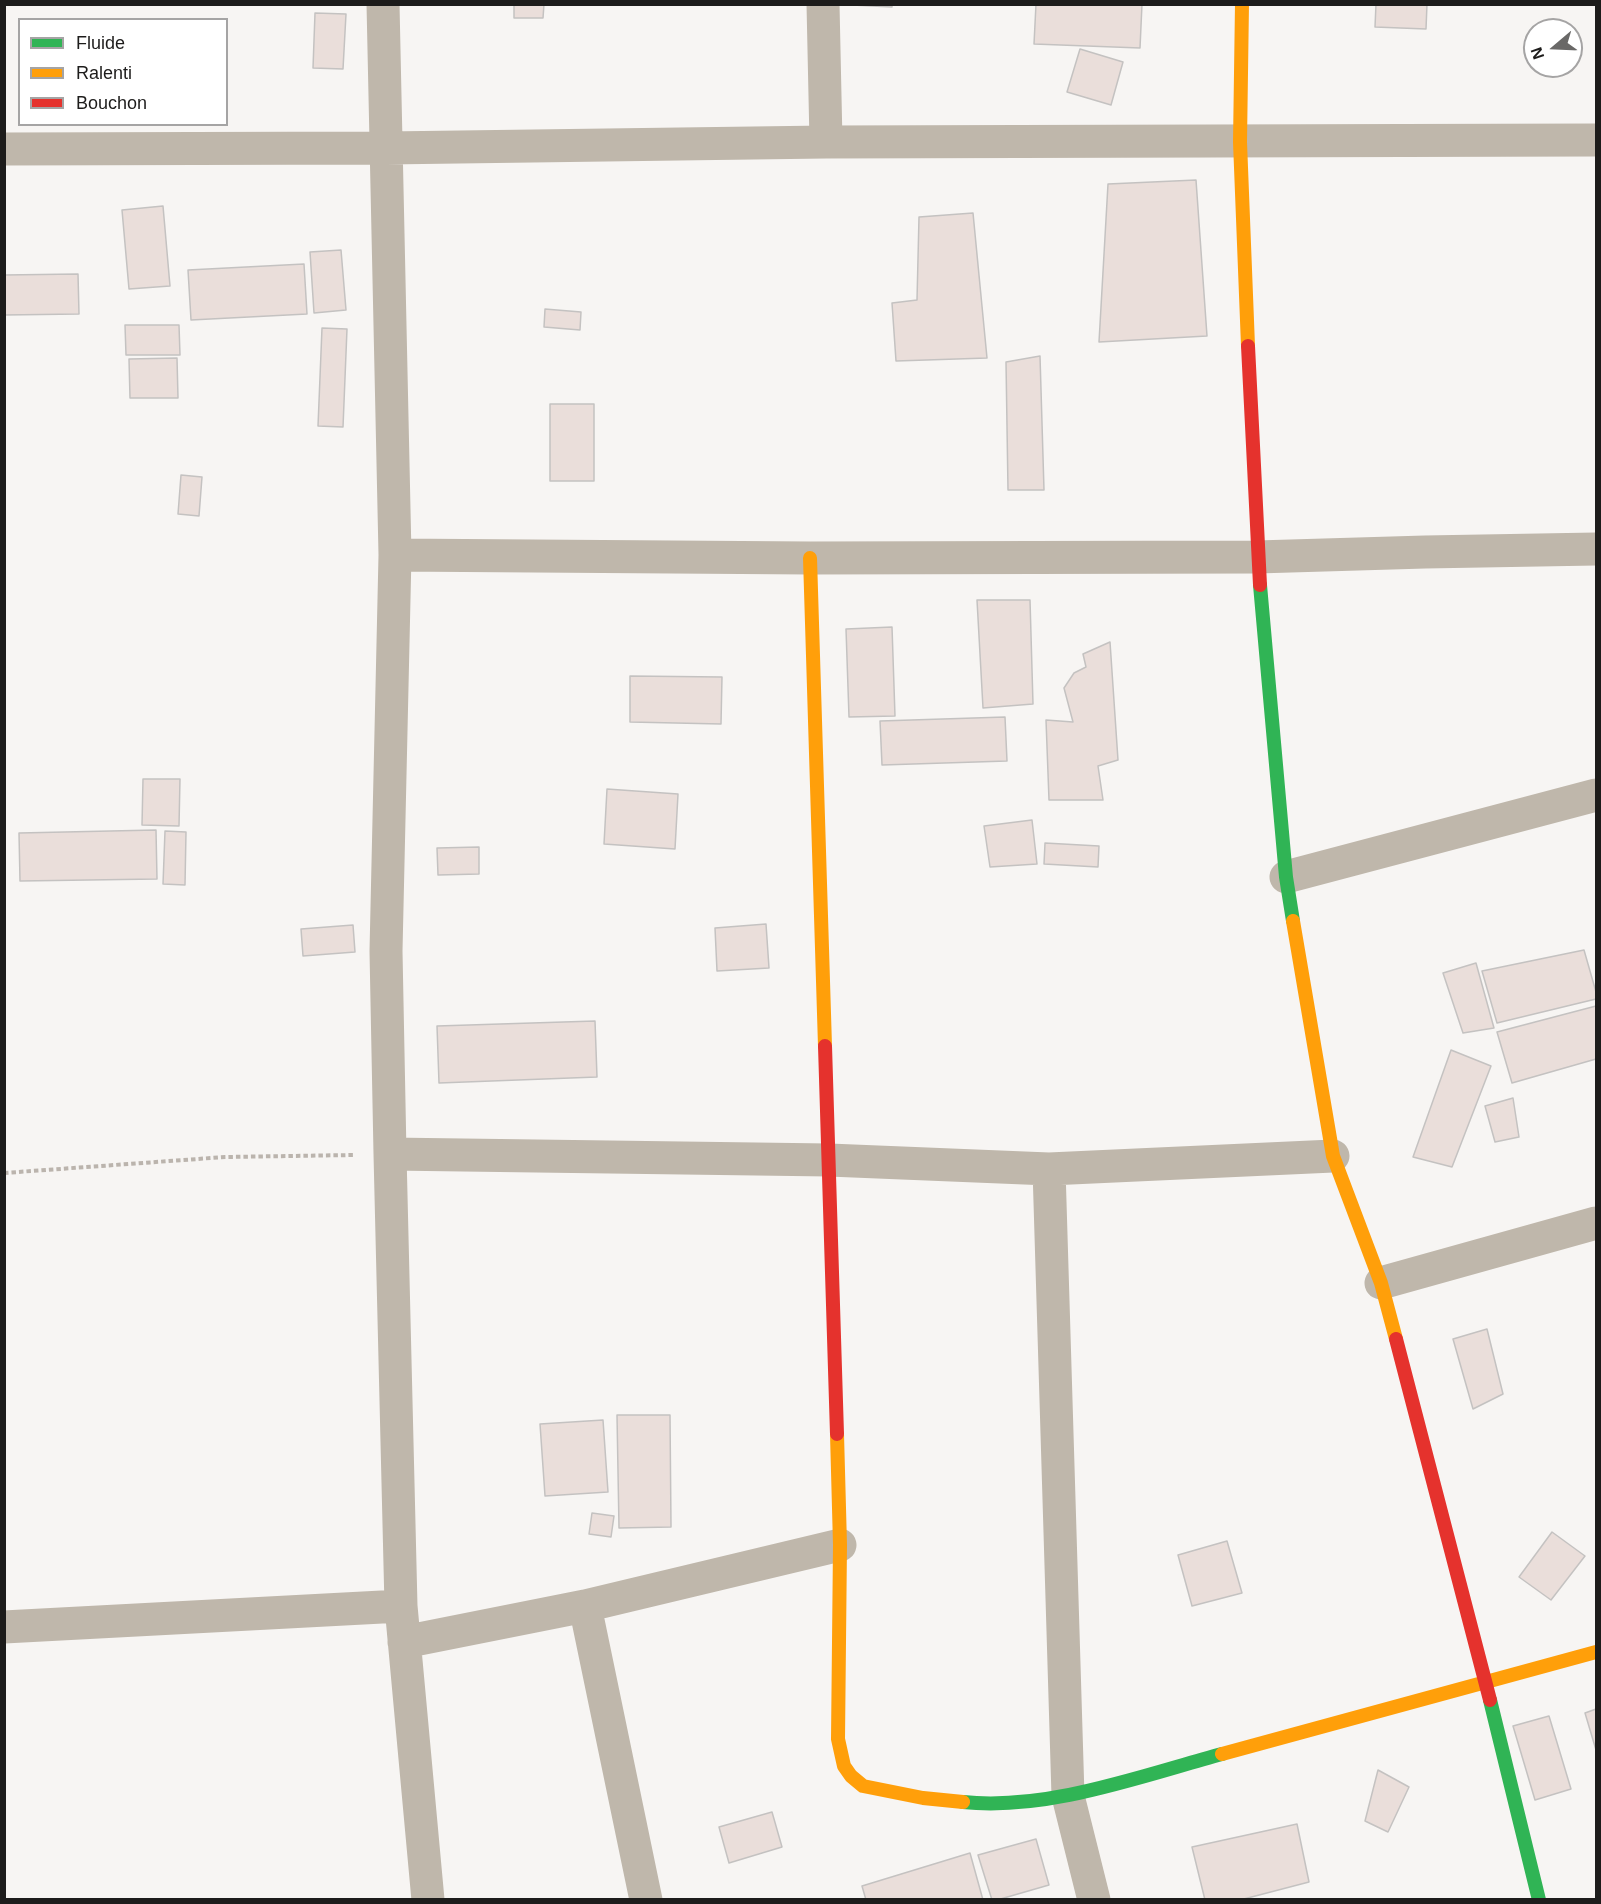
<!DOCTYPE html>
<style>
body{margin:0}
#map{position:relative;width:1601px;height:1904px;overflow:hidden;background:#f7f5f3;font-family:Helvetica,sans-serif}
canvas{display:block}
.frame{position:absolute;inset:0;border:6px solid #1d1c1b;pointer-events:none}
.legend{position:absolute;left:18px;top:18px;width:210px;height:108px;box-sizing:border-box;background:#fff;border:2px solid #a5a4a4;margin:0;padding:8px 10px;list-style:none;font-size:18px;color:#1d1c1b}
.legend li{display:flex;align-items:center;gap:12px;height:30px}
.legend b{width:30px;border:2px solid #a5a4a4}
.north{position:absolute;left:1523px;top:18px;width:60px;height:60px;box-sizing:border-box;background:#fff;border:2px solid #a5a4a4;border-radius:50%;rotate:251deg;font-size:16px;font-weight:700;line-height:24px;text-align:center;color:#1d1c1b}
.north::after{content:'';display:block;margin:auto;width:21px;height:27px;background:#696867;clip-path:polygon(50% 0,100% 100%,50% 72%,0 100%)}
</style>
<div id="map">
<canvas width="1601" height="1904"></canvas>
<div class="frame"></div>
<ul class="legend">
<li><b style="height:8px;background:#30b455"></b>Fluide</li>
<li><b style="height:8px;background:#ff9f0a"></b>Ralenti</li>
<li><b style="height:8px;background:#e5322d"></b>Bouchon</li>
</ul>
<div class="north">N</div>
</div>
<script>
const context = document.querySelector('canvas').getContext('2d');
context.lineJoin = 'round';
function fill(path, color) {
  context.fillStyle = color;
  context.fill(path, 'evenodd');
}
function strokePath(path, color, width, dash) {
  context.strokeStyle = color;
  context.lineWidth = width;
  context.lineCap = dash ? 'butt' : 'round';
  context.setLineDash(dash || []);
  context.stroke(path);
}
const building = new Path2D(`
 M 514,4 L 544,4 L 543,18 L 514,18 Z
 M 892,4 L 892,7 L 852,5 L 852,4 Z
 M 1036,4 L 1142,4 L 1140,48 L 1034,44 Z
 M 1376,4 L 1427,4 L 1426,29 L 1375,27 Z
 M 315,13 L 346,14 L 343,69 L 313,68 Z
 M 1080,49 L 1123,62 L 1111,105 L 1067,92 Z
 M 1196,180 L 1207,336 L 1099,342 L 1108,184 Z
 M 163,206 L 170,286 L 129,289 L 122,210 Z
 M 973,213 L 987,358 L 896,361 L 892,303 L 917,300 L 919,217 Z
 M 341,250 L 346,310 L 314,313 L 310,252 Z
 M 304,264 L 307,314 L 191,320 L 188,270 Z
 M 78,274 L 79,314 L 4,315 L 4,275 Z
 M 545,309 L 581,312 L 580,330 L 544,327 Z
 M 125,325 L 179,325 L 180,355 L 126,355 Z
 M 322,328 L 347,329 L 343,427 L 318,426 Z
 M 1040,356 L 1044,490 L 1008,490 L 1006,362 Z
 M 177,358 L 178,398 L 130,398 L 129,359 Z
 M 550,404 L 594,404 L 594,481 L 550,481 Z
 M 181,475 L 202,477 L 199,516 L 178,514 Z
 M 977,600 L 1030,600 L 1033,704 L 983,708 Z
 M 892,627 L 895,716 L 849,717 L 846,629 Z
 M 1110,642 L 1118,760 L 1098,766 L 1103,800 L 1049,800 L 1046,720 L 1073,722 L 1064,688 L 1074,673 L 1086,667 L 1083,654 Z
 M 630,676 L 722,677 L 721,724 L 630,722 Z
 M 1005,717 L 1007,761 L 882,765 L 880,721 Z
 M 143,779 L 180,779 L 179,826 L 142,825 Z
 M 607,789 L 678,794 L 675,849 L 604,844 Z
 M 1032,820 L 1037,864 L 990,867 L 984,826 Z
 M 156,830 L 157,879 L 20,881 L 19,833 Z
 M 165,831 L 186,832 L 185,885 L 163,884 Z
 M 1045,843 L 1099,846 L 1098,867 L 1044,864 Z
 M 479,847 L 479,874 L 438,875 L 437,848 Z
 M 766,924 L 769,968 L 717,971 L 715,928 Z
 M 353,925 L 355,952 L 303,956 L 301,929 Z
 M 1584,950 L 1596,992 L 1596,999 L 1497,1023 L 1482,971 Z
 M 1476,963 L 1494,1028 L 1463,1033 L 1443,973 Z
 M 1596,1006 L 1596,1059 L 1512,1083 L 1497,1032 Z
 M 595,1021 L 597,1077 L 439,1083 L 437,1026 Z
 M 1451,1050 L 1491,1066 L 1452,1167 L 1413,1157 Z
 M 1513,1098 L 1519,1137 L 1495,1142 L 1485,1106 Z
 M 1487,1329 L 1503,1394 L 1473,1409 L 1453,1339 Z
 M 617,1415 L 670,1415 L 671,1527 L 619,1528 Z
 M 603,1420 L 608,1492 L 545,1496 L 540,1424 Z
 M 592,1513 L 614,1516 L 611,1537 L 589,1534 Z
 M 1552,1532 L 1585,1556 L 1551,1600 L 1519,1577 Z
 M 1227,1541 L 1242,1593 L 1192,1606 L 1178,1555 Z
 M 1596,1709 L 1596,1750 L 1585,1713 Z
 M 1549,1716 L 1571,1789 L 1535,1800 L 1513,1726 Z
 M 1378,1770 L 1409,1787 L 1388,1832 L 1365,1821 Z
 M 772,1812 L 782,1847 L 729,1863 L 719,1827 Z
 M 1297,1824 L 1309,1882 L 1240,1900 L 1205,1900 L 1192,1847 Z
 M 1036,1839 L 1049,1885 L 997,1900 L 992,1900 L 978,1855 Z
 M 970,1853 L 983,1900 L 866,1900 L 862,1886 Z`);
fill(building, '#eadeda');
strokePath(building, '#c4c2c1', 1.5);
strokePath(new Path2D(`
 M 4,1173 L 225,1157 L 354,1155`), '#bbb4ad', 4, [4.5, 3]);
strokePath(new Path2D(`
 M 383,4 L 395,555 L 386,951 L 390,1154 L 401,1606 L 428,1900
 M 823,4 L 826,142
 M 4,149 L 386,148 L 826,142 L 1596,140
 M 395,555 L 810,558 L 1257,557 L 1425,552 L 1596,549
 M 1286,877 L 1596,795
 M 390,1154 L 829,1160 L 1049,1169 L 1333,1156
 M 1049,1169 L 1068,1796 L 1094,1900
 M 1381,1283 L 1596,1223
 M 585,1606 L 646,1900
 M 4,1627 L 401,1606
 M 404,1642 L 585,1606 L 840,1545`), '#bfb7ab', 33);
strokePath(new Path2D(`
 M 1260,585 L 1286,877 L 1293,921
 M 1490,1700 L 1539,1900
 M 963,1802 C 1047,1811 1141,1776 1222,1754`), '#30b455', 14);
strokePath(new Path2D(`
 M 1242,4 L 1240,142 L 1248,346
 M 810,558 L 825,1046
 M 1293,921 L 1333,1156 L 1381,1283 L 1396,1339
 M 837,1434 L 840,1545 L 838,1739 L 844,1766 L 851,1776 L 863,1786 L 923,1798 L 963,1802
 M 1222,1754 L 1596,1652`), '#ff9f0a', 14);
strokePath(new Path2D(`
 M 1248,346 L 1260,585
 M 825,1046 L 837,1434
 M 1396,1339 L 1490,1700`), '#e5322d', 14);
</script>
